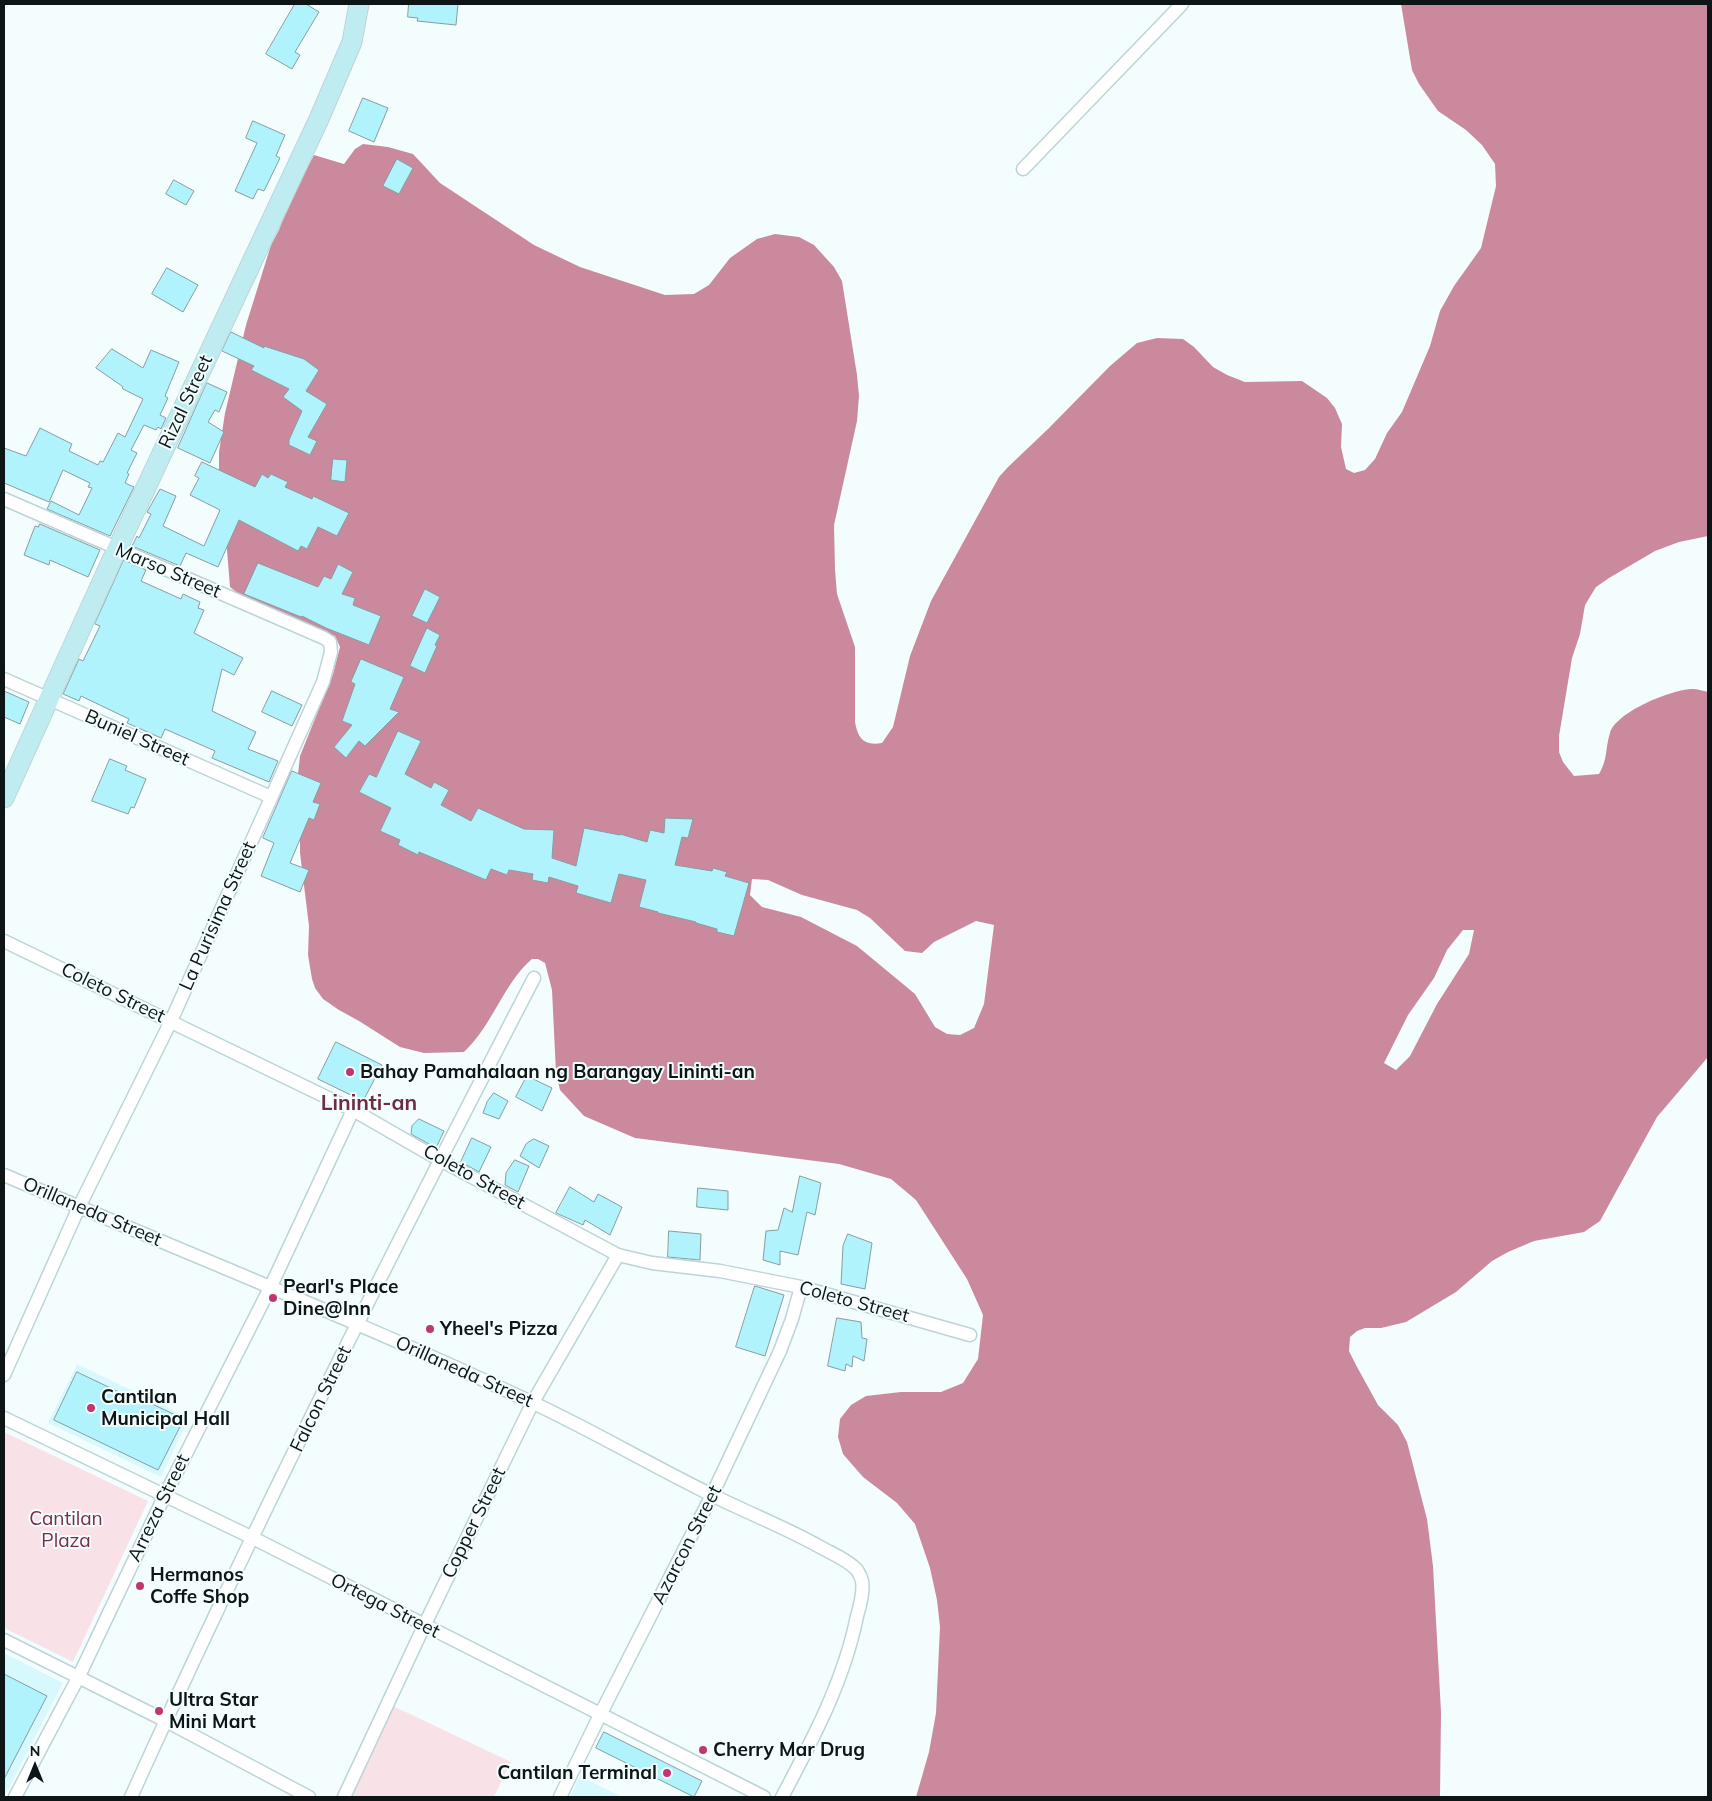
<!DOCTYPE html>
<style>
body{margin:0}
#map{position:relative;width:1712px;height:1801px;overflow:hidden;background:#f3fdfe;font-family:Mulish,sans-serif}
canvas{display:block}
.frame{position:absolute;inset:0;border:5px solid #0d1516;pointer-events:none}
.north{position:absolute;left:10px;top:1741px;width:50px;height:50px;-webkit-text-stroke:4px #f3fdfe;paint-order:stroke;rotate:0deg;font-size:14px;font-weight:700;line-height:20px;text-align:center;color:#0d1516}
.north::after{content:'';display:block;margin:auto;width:18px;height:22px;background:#0d1516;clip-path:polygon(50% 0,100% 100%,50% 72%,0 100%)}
</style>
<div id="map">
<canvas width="1712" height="1801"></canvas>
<div class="frame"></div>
<div class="north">N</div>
</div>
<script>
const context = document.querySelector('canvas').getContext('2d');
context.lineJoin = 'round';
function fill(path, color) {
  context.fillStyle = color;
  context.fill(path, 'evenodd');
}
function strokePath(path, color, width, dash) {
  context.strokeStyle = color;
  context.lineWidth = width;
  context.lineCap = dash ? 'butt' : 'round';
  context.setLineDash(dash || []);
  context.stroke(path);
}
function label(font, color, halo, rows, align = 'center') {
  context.font = font + ' Mulish,sans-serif';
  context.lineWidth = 4;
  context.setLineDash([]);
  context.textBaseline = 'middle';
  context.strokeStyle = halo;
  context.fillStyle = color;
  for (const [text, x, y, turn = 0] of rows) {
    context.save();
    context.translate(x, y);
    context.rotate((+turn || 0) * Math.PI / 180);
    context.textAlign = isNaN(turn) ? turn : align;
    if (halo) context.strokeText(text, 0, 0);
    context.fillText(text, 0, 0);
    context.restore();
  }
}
fill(new Path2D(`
 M 77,1364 L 189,1418 L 161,1477 L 48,1423 Z
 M 4,1653 L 63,1683 L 4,1797 Z
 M 580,1776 L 622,1797 L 570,1797 Z`), '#d7f9fe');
fill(new Path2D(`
 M 4,1432 L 148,1501 L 73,1662 L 4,1628 Z
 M 393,1706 L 511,1762 L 494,1797 L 349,1797 Z`), '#f9e1e8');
fill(new Path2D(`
 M 1401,4 L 1708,4 L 1708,536 L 1679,542 L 1655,551 L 1609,578 L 1596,587 L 1585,605 L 1580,634 L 1572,658 L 1559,736 L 1559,752 L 1563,762 L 1574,776 L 1599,774 C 1608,759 1605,749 1610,733 C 1616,712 1672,689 1693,689 C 1698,689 1703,691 1708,692 L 1708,1057 L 1657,1117 L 1600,1221 L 1584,1232 L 1534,1241 L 1508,1252 L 1492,1261 L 1456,1292 L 1406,1322 L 1381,1328 L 1365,1328 L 1357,1331 L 1350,1337 L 1349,1351 L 1356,1365 L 1378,1405 L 1398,1425 L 1407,1442 L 1427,1519 L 1433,1566 L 1441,1712 L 1440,1797 L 916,1797 L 929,1752 L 936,1713 L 940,1627 L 937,1600 L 930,1568 L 915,1524 L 897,1503 L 863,1477 L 843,1454 L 838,1437 L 840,1419 L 851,1405 L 866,1396 L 901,1392 L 941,1392 L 963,1383 L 978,1359 L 983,1315 L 967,1279 L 916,1200 L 891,1179 L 839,1164 L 635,1138 L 584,1116 L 560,1090 L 556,1073 L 552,990 L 545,963 L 538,959 L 532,959 C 503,984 493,1025 464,1052 L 424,1053 L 400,1047 L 359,1021 L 339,1010 L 323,999 L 315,988 L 312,979 L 308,955 L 309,926 L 300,853 L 300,812 L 298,774 L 300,756 L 333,674 L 340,647 L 335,636 L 250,603 L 230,587 L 224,513 L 219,484 L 219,452 L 225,413 L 246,325 L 271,245 L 279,230 L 290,200 L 314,155 L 344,164 L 355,149 L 363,144 L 388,147 L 413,154 L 440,183 L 534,245 L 580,267 L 665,295 L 694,294 L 709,285 L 730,258 L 757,239 L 775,234 L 799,237 L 814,245 L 834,267 L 842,281 L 857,375 L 859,396 L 857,421 L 834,525 L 835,570 L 837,594 L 855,647 L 855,722 C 858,739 864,746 882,743 L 893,727 L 910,656 L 931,601 L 999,477 L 1008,467 L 1048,429 L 1110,366 L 1137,343 L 1157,338 L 1183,339 L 1194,347 L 1213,367 L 1227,375 L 1245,382 L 1302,381 L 1327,398 L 1335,408 L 1342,424 L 1341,447 L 1346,469 L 1354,473 L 1365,470 L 1375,459 L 1387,433 L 1402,412 L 1430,346 L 1440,311 L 1454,286 L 1481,248 L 1496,186 L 1495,164 L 1482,145 L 1466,130 L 1438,111 L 1419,84 L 1412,70 ZM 752,879 L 768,880 L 802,895 L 857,910 L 870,918 L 905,951 L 922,953 L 934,942 L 976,921 L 994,925 L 984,1004 L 974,1028 L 960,1035 L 947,1034 L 935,1027 L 915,994 L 857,946 L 801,917 L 762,907 L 750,895 ZM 1463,930 L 1474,930 L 1469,954 L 1437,1004 L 1410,1056 L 1396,1070 L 1384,1063 L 1408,1015 L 1434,978 L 1447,950 Z`), '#cb899d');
const building = new Path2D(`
 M 295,4 L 306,4 L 319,12 L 295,52 L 300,55 L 292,69 L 266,54 Z
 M 409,4 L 458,4 L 456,25 L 417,21 L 418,18 L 408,17 Z
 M 363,98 L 388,108 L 374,142 L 349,131 Z
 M 253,121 L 285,135 L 276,156 L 280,158 L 264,191 L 258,189 L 253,199 L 235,191 L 257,143 L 246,138 Z
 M 397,159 L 413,168 L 399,194 L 383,186 Z
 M 174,180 L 194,191 L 186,205 L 166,194 Z
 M 167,268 L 198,285 L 183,312 L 152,294 Z
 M 231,332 L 264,348 L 264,346 L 304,359 L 319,370 L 306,391 L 327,404 L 308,437 L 317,441 L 310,455 L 289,445 L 289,440 L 302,411 L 283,397 L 289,389 L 251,370 L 254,366 L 222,351 Z
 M 112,349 L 143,368 L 151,350 L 179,362 L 165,396 L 168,398 L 160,415 L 166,418 L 161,429 L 158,427 L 156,430 L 144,425 L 131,450 L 137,453 L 127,473 L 129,474 L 125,483 L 134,487 L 110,536 L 47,509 L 51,501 L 79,515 L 92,488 L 88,487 L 90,483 L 63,470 L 49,502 L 4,483 L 4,448 L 26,456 L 40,428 L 72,444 L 69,451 L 98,465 L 100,461 L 103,462 L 118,433 L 125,437 L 143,399 L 123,389 L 122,386 L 96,368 Z
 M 207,383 L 227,392 L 219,412 L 215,410 L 208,422 L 224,432 L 210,463 L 178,448 Z
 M 333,459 L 347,460 L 345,482 L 331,480 Z
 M 202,462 L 255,487 L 262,474 L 268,478 L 271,474 L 288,482 L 285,487 L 312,499 L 313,496 L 349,513 L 337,536 L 318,527 L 307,549 L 301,546 L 298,551 L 239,520 L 218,567 L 186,553 L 180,566 L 132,546 L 137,536 L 139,538 L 151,514 L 147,512 L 160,489 L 176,496 L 163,526 L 204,546 L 220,510 L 190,495 L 199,478 L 195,476 Z
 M 40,524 L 100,550 L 88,577 L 50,560 L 49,565 L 24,555 L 35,526 L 38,527 Z
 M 124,560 L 146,570 L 141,581 L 181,599 L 183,594 L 200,602 L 198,608 L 204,610 L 194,633 L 243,658 L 234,675 L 222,669 L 212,711 L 256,732 L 248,749 L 278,761 L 269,782 L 212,758 L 215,751 L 165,729 L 161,738 L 127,723 L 129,719 L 81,696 L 79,701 L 63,694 L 79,659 L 83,661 L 100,626 L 95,624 Z
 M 258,563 L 318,587 L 324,576 L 331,579 L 338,564 L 353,572 L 342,594 L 355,598 L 353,605 L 381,616 L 369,645 L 326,628 L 302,616 L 301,617 L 244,594 Z
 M 425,589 L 440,597 L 427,623 L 412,616 Z
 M 427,628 L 440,635 L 435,645 L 437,646 L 425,673 L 410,666 Z
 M 361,659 L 404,677 L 390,709 L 399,712 L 365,746 L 359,741 L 346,758 L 334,747 L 352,725 L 342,721 L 355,684 L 351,682 Z
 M 4,691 L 29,702 L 20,724 L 4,717 Z
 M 272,691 L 302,705 L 292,726 L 262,712 Z
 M 398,731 L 421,741 L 405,774 L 431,788 L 434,782 L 449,790 L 441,805 L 471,821 L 478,808 L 524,829 L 554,830 L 552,858 L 576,866 L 584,828 L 620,835 L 620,834 L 647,842 L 650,830 L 664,833 L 665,818 L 693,819 L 688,838 L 682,837 L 675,865 L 712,871 L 713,868 L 727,872 L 725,876 L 749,883 L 734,936 L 717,932 L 717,929 L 696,923 L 696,922 L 658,913 L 658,912 L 639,907 L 646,880 L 619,874 L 611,903 L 576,893 L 578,886 L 549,877 L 548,883 L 532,880 L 533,874 L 509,870 L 507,875 L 491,869 L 486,880 L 419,852 L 418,855 L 398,845 L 400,840 L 380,831 L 391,808 L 359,792 L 369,774 L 376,777 Z
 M 110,759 L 127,766 L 125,770 L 146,779 L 134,808 L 131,807 L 128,814 L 92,801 Z
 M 292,771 L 321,783 L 313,802 L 320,804 L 314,820 L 309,818 L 290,863 L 309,870 L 300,892 L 261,876 L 274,843 L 263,838 Z
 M 336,1042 L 382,1065 L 363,1101 L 318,1079 Z
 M 527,1076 L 552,1088 L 542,1111 L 516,1097 Z
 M 494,1093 L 508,1101 L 499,1119 L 483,1113 L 487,1102 Z
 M 419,1119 L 444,1131 L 436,1148 L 411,1134 L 412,1126 Z
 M 472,1138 L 491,1147 L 479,1172 L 461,1162 Z
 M 534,1139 L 549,1146 L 539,1168 L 520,1156 L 526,1144 Z
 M 515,1160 L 529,1166 L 518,1192 L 505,1185 L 506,1173 Z
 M 800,1176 L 821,1183 L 815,1215 L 807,1212 L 798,1255 L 780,1251 L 780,1265 L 763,1260 L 766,1231 L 778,1230 L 784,1208 L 792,1212 Z
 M 570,1187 L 594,1202 L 598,1194 L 622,1207 L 610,1235 L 585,1220 L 583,1225 L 556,1213 Z
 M 698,1188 L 728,1191 L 728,1210 L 697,1207 Z
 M 669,1231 L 701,1234 L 700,1260 L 668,1257 Z
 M 848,1234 L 872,1243 L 865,1289 L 841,1284 L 843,1246 Z
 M 755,1286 L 784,1295 L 765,1356 L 736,1347 Z
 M 837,1318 L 861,1322 L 862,1338 L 867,1339 L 864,1361 L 853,1356 L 852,1367 L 846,1364 L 845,1371 L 828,1366 Z
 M 77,1372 L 146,1405 L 148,1402 L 184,1419 L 158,1470 L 54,1420 Z
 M 4,1674 L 47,1696 L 4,1779 Z
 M 604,1732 L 702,1781 L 694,1797 L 596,1748 Z`);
fill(building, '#b0f3fd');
strokePath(building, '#879da0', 1);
const street = new Path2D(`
 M 1023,169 L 1182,4
 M 4,499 L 324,638 L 330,642 L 331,652 L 323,682 L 171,1021 L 79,1207 L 4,1375
 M 4,679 L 271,797
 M 4,941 L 353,1110 L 440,1160 L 618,1255 L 652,1263 L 720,1271 L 801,1287 L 970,1335
 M 4,1175 C 179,1250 356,1320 529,1401 C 592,1430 652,1466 714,1496 C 750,1514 787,1528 822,1548 C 833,1554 848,1560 857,1570 C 859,1573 861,1577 862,1581 C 864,1592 860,1606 857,1616 C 844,1681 813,1739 782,1797
 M 4,1418 L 253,1538 L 764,1797
 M 4,1640 L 166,1721 L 309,1797
 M 15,1797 L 78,1678 L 165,1495 L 271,1286 L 353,1110
 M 131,1797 C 256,1520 394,1248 534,978
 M 344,1797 L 424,1626 L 533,1402 L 618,1255
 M 560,1797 L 600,1715 L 712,1495 L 780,1351 L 792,1319 L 801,1287`);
const secondary = new Path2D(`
 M 4,798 L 111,562 L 319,119 L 352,42 L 359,4`);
strokePath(street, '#bdd4d7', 15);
strokePath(secondary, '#bdd4d7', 21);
strokePath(street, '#fff', 12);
strokePath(secondary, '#beecf1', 19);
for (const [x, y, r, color] of [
 [350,1072,5,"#c03670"],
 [273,1298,5,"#c03670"],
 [430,1329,5,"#c03670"],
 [91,1408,5,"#c03670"],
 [140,1586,5,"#c03670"],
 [159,1711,5,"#c03670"],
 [703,1750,5,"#c03670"],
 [667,1773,5,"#c03670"]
]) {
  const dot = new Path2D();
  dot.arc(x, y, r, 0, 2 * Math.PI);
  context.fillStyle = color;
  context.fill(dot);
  strokePath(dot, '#f3fdfe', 2);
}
label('19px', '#0d1516', '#f3fdfe', [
 ["Rizal Street",186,402,-65],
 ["Marso Street",168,571,23],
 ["Buniel Street",137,738,24],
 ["La Purisima Street",218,916,-66],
 ["Coleto Street",113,993,26],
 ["Coleto Street",474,1177,29],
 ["Orillaneda Street",92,1212,23],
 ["Coleto Street",854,1302,15],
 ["Orillaneda Street",464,1372,24],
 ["Falcon Street",321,1399,-64],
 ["Arreza Street",159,1508,-64],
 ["Copper Street",474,1523,-64],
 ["Azarcon Street",687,1545,-63],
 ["Ortega Street",385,1606,27]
]);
label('bold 19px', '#0d1516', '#f3fdfe', [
 ["Bahay Pamahalaan ng Barangay Lininti-an",360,1072],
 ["Pearl's Place",283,1287],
 ["Dine@Inn",283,1309],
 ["Yheel's Pizza",440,1329],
 ["Cantilan",101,1397],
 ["Municipal Hall",101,1419],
 ["Hermanos",150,1575],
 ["Coffe Shop",150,1597],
 ["Ultra Star",169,1700],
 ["Mini Mart",169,1722],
 ["Cherry Mar Drug",713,1750],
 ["Cantilan Terminal",657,1773,"right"]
], 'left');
label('19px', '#7a2b4a', '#f3fdfe', [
 ["Cantilan",66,1519],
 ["Plaza",66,1541]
]);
label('bold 21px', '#702c45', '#f3fdfe', [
 ["Lininti-an",369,1104]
]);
</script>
